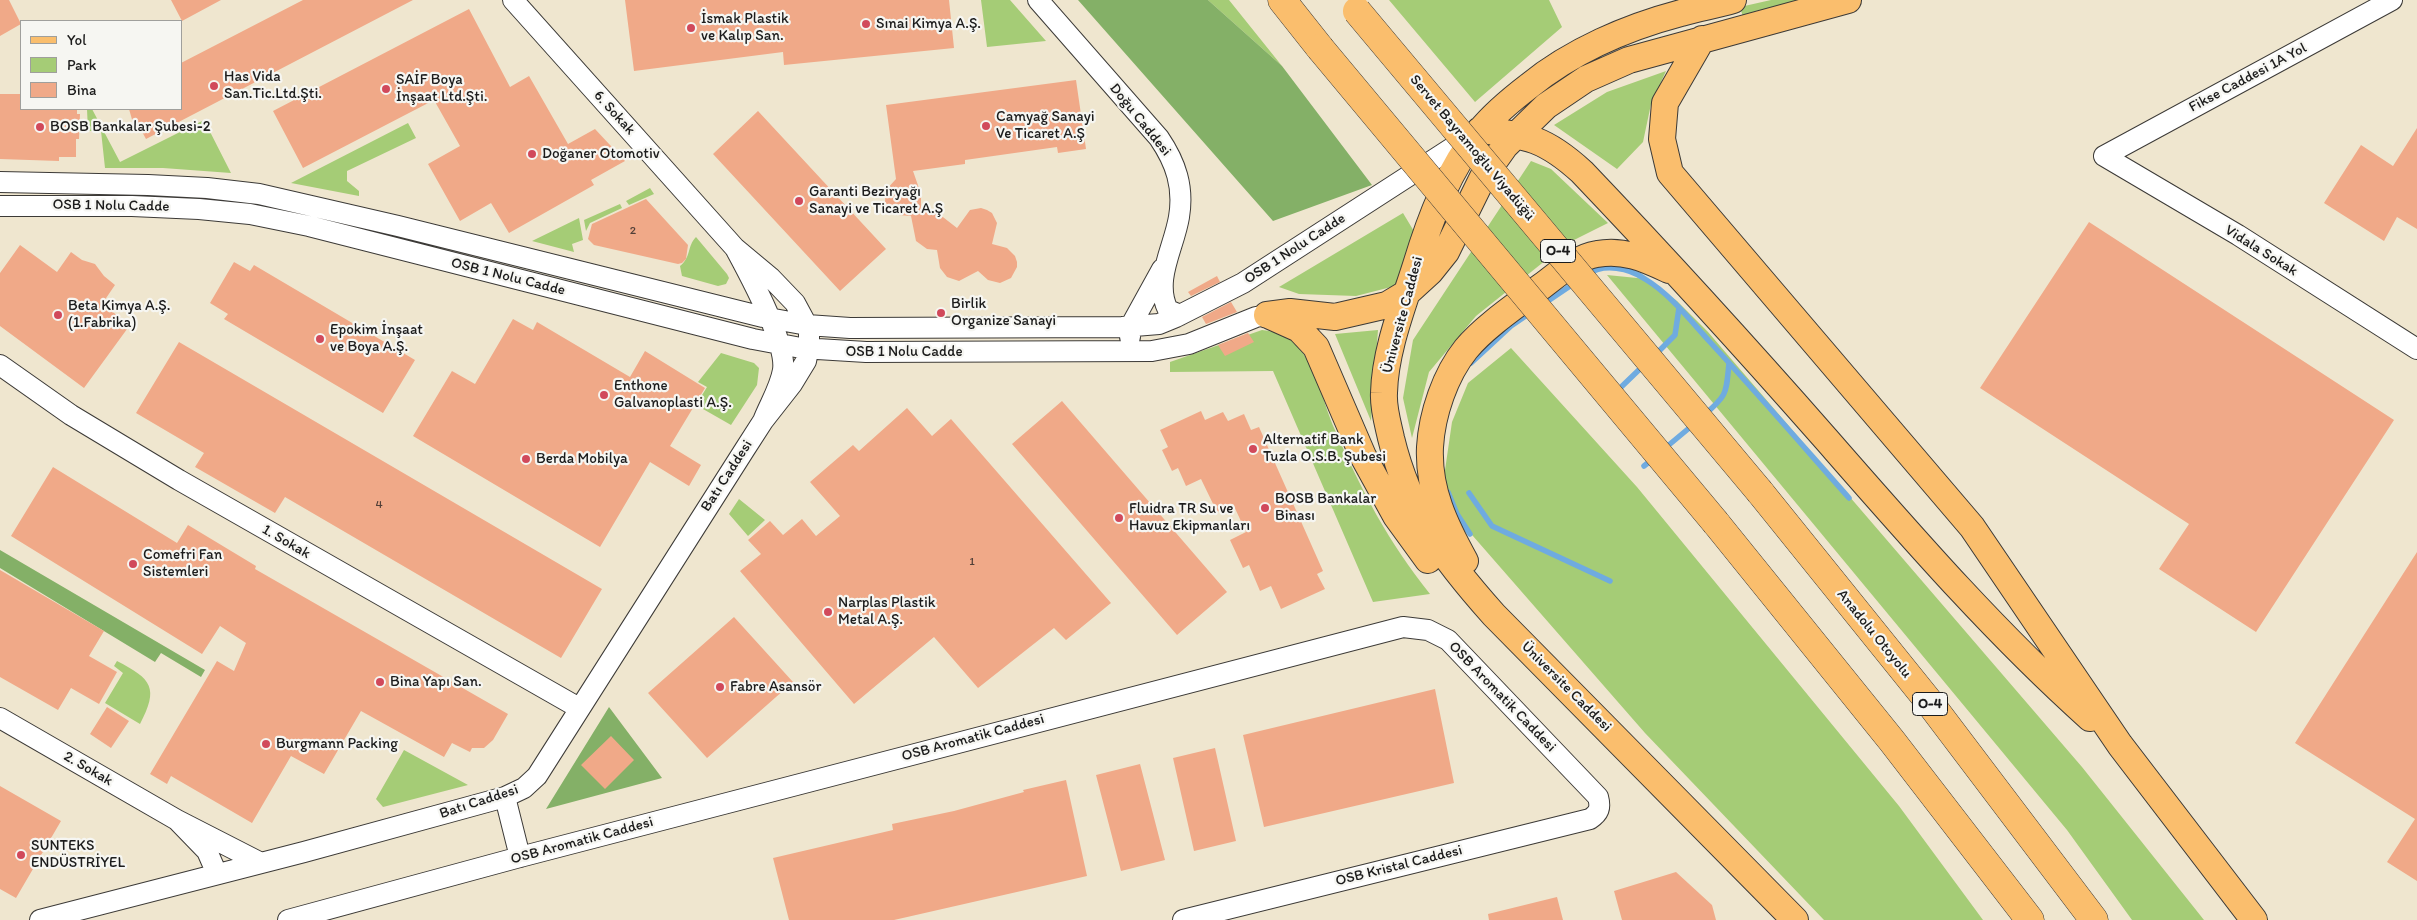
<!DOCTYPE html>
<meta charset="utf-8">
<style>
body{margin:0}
#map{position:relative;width:2417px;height:920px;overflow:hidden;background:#efe6cf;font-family:Itim,sans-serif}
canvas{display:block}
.legend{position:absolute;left:20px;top:20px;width:162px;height:90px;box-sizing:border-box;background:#f6f6f2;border:1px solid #9f9f9c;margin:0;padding:6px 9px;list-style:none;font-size:15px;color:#1c1c1c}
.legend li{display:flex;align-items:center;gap:10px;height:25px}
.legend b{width:25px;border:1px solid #9f9f9c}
</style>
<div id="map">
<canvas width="2417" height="920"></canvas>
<ul class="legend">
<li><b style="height:6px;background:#fabe6d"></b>Yol</li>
<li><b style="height:14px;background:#a5cc76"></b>Park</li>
<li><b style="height:14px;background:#f0a988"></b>Bina</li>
</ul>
</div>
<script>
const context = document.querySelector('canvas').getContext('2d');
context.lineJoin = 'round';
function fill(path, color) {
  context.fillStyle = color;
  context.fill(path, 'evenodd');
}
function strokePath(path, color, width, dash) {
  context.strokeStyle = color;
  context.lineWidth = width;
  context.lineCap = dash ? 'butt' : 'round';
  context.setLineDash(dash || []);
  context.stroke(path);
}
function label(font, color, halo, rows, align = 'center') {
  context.font = font + ' Itim,sans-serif';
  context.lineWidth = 4.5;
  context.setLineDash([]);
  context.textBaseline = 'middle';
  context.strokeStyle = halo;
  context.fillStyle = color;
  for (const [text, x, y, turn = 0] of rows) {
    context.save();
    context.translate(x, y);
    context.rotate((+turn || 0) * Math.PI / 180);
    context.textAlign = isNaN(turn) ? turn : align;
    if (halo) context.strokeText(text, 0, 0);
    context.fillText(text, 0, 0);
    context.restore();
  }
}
fill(new Path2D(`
 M 981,0 L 1010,0 L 1046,41 L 987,47 Z
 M 1208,0 L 1229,0 L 1282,66 Z
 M 1389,0 L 1549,0 L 1562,27 L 1475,102 Z
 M 1771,0 L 1814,0 L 1743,17 L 1740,7 Z
 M 1666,71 L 1651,104 L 1643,142 L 1617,169 L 1554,125 L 1607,92 Z
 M 87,109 L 92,109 L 120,162 L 204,120 L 231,173 L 163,168 L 105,168 L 101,131 L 88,131 Z
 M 408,123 L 416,138 L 347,171 L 347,181 L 359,191 L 359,196 L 291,183 Z
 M 1531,161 L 1551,169 L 1608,223 L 1566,244 L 1476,316 L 1429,372 L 1412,438 L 1403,398 L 1413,340 Z
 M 650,188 L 654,194 L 629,205 L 626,201 Z
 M 620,204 L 622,208 L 590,223 L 586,231 L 584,220 Z
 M 1403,213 L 1415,233 L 1395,286 L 1356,296 L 1299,294 L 1279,287 Z
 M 579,218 L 583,240 L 572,244 L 574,252 L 532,241 Z
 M 696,237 L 727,274 L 729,278 L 726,284 L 718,286 L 682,276 L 680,266 C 691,258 687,246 696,237 Z
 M 1607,275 L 1647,279 L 1677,301 L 1708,332 L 2082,767 L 2204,920 L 2132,920 L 2067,830 Z
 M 1262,330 C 1277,332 1288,335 1298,347 C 1318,369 1323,404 1335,430 C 1362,492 1388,541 1430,594 L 1373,602 L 1273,371 L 1170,372 L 1170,362 Z
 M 1378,330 L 1371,421 L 1335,334 Z
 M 1511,348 L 1637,487 L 1899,806 L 1983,920 L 1824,920 L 1645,733 L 1459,520 L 1444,477 L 1452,422 L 1468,383 Z
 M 721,353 L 754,363 L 759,368 L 757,385 L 731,425 L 696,405 L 707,387 L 698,382 Z
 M 739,499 L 765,520 L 748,536 L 729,514 Z
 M 117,661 C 152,679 159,688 140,724 L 105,703 L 123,673 L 114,666 Z
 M 404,750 L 468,785 L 383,807 L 376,799 Z`), '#a5cc76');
fill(new Path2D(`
 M 1078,0 L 1208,0 L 1282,66 L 1372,185 L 1273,221 Z
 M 0,550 L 205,670 L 201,677 L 161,653 L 155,662 L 0,568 Z
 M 609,707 L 662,778 L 546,809 Z`), '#84b067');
strokePath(new Path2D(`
 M 1588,274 C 1604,263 1629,268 1645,279 C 1670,294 1690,320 1710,342 C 1757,393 1803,446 1849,498
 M 1542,305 L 1576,282
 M 1655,355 L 1675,335 L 1679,308
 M 1471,363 L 1511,326 L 1530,313
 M 1617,391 L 1644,365
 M 1704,415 C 1728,395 1726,393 1729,363
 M 1664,449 L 1694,424
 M 1644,466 L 1654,458
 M 1448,492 L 1457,514 L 1470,534
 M 1469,493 L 1492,526 L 1610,581`), '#6fabe0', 5.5);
fill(new Path2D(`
 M 0,0 L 9,0 L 21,24 L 0,36 Z
 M 171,0 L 221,0 L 182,21 Z
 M 303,0 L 413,0 L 146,139 L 140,128 L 133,123 L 129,109 L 181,109 L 181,63 Z
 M 625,0 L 949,0 L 954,48 L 784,65 L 783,52 L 634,71 Z
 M 469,9 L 510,87 L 529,76 L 568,144 L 595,129 L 625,161 L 591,180 L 594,185 L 509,233 L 491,203 L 460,221 L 428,164 L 460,146 L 434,100 L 303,168 L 273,111 Z
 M 1076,80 L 1086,149 L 1058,153 L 1057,147 L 965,160 L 965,164 L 913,171 L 921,194 L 921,209 L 939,214 L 957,228 L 970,210 L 981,208 L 987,210 L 992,213 L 997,223 L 992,244 L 1007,248 L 1015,256 L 1017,262 L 1017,267 L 1011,278 L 1000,283 L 988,280 L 978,271 L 959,281 L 947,277 L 940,268 L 937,250 L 927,249 L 916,241 L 911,216 L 898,215 L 892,212 L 885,202 L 886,190 L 896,179 L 886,105 Z
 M 0,94 L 21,94 L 21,109 L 77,109 L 77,114 L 80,114 L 79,139 L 76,139 L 76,157 L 59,157 L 59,161 L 0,159 Z
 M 758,111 L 886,249 L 840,291 L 713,154 Z
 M 2417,128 L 2417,229 L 2397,217 L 2384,241 L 2324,203 L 2361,145 L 2393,166 Z
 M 646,199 L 688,245 L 686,259 L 682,263 L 678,264 L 594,245 L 588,239 L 592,224 Z
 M 2089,222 L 2394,420 L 2256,632 L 2159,569 L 2189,524 L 1980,388 Z
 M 20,245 L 57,272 L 71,252 L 82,260 L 95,264 L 104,276 L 115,285 L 102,304 L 130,325 L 84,388 L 0,326 L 0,273 Z
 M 234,262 L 250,271 L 254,265 L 415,360 L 383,413 L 224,319 L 228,314 L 210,303 Z
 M 1217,276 L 1220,282 L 1191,296 L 1188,292 Z
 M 1231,302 L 1237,312 L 1206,324 L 1202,317 Z
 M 513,319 L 533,330 L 537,322 L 630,377 L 645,351 L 705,388 L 670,446 L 701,465 L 689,486 L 650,462 L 600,547 L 413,436 L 452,371 L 475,384 Z
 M 1248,333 L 1254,342 L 1225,356 L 1218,345 Z
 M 179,342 L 602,589 L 561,658 L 285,497 L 275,513 L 195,467 L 204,453 L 136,413 Z
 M 1062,401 L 1227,592 L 1177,635 L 1012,444 Z
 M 907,408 L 932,436 L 951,419 L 1111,603 L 1066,640 L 1054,628 L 978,688 L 934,637 L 854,704 L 740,571 L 761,554 L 748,540 L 770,521 L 783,535 L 802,519 L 816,536 L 840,516 L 810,482 L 853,445 L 859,451 Z
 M 1201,411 L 1205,420 L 1223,412 L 1228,421 L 1244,414 L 1251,430 L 1259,427 L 1323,571 L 1317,574 L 1325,589 L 1281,609 L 1271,586 L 1260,591 L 1249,565 L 1243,568 L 1230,540 L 1246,532 L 1233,504 L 1217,512 L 1201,479 L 1186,486 L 1178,468 L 1172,471 L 1162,450 L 1168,447 L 1160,430 Z
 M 53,467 L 177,543 L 188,525 L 256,566 L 255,569 L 508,714 L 493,740 L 484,748 L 472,748 L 470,752 L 452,743 L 444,757 L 361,711 L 324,774 L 291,756 L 252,823 L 171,776 L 167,784 L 150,774 L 217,661 L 234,671 L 246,643 L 220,626 L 202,654 L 11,536 Z
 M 2417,552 L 2417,881 L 2387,862 L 2415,819 L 2295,743 Z
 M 0,570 L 104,631 L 89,656 L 117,672 L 99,704 L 71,688 L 58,710 L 0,677 Z
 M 734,617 L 793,682 L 707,758 L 648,693 Z
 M 1435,689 L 1454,783 L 1264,827 L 1243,735 Z
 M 107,707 L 129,721 L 111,748 L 90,734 Z
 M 611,736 L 634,760 L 605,789 L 581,765 Z
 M 1215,748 L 1236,841 L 1194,851 L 1173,758 Z
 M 1140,764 L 1165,860 L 1121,871 L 1096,775 Z
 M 1066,780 L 1087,876 L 894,920 L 789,920 L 773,858 L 893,830 L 892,824 L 954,811 L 1024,792 L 1023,790 Z
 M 0,786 L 61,821 L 16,898 L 0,889 Z
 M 1676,872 L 1712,905 L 1716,920 L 1622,920 L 1614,891 Z
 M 1557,897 L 1563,920 L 1489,920 L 1488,914 Z`), '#f0a988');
const minor = new Path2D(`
 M 513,0 L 735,248
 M 1038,0 L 1159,138 C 1176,163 1184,187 1179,217 C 1174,248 1153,280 1168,310 L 1180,315
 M 2104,156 L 2238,235 L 2417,349
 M 2104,156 L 2392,0
 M 0,182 L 148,185 L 207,188 L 259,194 L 398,226 L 763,317 L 807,325 L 850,328 L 1122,327 L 1159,324 L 1176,317 L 1243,283 L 1472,135
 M 0,206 L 132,206 L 199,209 L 250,214 L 309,226 L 753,339 L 801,348 L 866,352 L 1152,351 L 1189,344 L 1256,317 L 1267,315
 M 1130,337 L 1130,327 L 1162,269
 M 0,365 L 71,415 L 179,480 L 579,708
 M 0,718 L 177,820
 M 505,797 L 520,857
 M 217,874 L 207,851 L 177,820 L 261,863
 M 40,920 L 304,852 L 505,797 L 524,788 L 537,776 L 745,449 L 763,421 L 792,384 L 806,361 L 809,346 L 809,329 L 795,303 L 771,278 L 735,248 C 749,274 787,343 783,370 C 780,388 769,405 763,421
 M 288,920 L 520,857 L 1403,627 L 1428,630 L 1448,640 L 1598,797 C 1601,808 1599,813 1590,819 L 1183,920`);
const major = new Path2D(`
 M 1733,0 C 1716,5 1698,8 1681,13 C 1628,27 1572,51 1529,86 C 1512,99 1493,115 1480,131 C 1449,168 1430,219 1416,265 C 1403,306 1385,350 1384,393 C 1383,408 1388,424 1391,438 C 1409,513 1444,559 1494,615 L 1795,920
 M 1702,39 L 1665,103 L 1662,139 L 1670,173 L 1972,527 L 2120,745 L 2254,920
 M 1480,130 C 1527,135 1546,139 1582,172 C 1665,259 1746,348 1826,439 C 1910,535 1994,632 2090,718
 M 1267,315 L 1290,312 L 1335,317 L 1387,305 L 1407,293 L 1430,272 L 1446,252 L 1483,177 L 1505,146 L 1546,106 L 1586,79 L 1629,60 L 1848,0
 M 1270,316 L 1299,329 L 1316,347 L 1363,456 L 1396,516 L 1428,560
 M 1465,561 C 1445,525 1428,490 1430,447 C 1432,414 1445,375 1466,349 C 1484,327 1518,304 1542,286 C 1558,274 1577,257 1597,254 C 1624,249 1645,259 1669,270`);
const highway = new Path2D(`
 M 1282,0 L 1320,48
 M 1760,492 L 1926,698 L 2094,920
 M 1716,523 L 1892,741 L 2030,920`);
strokePath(minor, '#3c3a37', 22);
strokePath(major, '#3c3a37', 28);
strokePath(highway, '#3c3a37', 29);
strokePath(minor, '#fff', 20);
strokePath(major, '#fabe6d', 26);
strokePath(highway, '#fabe6d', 28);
const highwayBridge = new Path2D(`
 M 1357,11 L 1760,492
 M 1320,48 L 1716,523`);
strokePath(highwayBridge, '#3c3a37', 29, []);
strokePath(highwayBridge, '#fabe6d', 28);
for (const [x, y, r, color] of [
 [866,24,5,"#d1495b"],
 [691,28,5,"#d1495b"],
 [214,86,5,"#d1495b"],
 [386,89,5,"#d1495b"],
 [986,126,5,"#d1495b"],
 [40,127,5,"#d1495b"],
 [532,154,5,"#d1495b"],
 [799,201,5,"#d1495b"],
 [941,313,5,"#d1495b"],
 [58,315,5,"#d1495b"],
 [320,339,5,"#d1495b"],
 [604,395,5,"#d1495b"],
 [1253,449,5,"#d1495b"],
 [526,459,5,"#d1495b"],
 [1265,508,5,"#d1495b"],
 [1119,518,5,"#d1495b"],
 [133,564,5,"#d1495b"],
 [828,612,5,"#d1495b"],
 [380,682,5,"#d1495b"],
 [720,687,5,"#d1495b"],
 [266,744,5,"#d1495b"],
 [21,855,5,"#d1495b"]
]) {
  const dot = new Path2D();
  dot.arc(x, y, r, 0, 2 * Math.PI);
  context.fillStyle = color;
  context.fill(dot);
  strokePath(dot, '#f6f6f2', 2);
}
label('12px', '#513f37', null, [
 ["2",633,231],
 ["4",379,505],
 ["1",972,562]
]);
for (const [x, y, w] of [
 [1558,251,35],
 [1930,704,35]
]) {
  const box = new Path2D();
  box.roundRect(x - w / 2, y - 11.5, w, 23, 4);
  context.fillStyle = '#f6f6f2';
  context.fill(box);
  strokePath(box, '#1c1c1c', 1);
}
label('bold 14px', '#1c1c1c', null, [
 ["O-4",1558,251],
 ["O-4",1930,704]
]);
label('15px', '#1c1c1c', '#f6f6f2', [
 ["İsmak Plastik",701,19],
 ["ve Kalıp San.",701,36],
 ["Sınai Kimya A.Ş.",876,24],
 ["Has Vida",224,77],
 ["San.Tic.Ltd.Şti.",224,94],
 ["SAİF Boya",396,80],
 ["İnşaat Ltd.Şti.",396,97],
 ["Camyağ Sanayi",996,117],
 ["Ve Ticaret A.Ş",996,134],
 ["BOSB Bankalar Şubesi-2",50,127],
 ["Doğaner Otomotiv",542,154],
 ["Garanti Beziryağı",809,192],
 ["Sanayi ve Ticaret A.Ş",809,209],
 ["Birlik",951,304],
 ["Organize Sanayi",951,321],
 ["Beta Kimya A.Ş.",68,306],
 ["(1.Fabrika)",68,323],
 ["Epokim İnşaat",330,330],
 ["ve Boya A.Ş.",330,347],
 ["Enthone",614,386],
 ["Galvanoplasti A.Ş.",614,403],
 ["Alternatif Bank",1263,440],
 ["Tuzla O.S.B. Şubesi",1263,457],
 ["Berda Mobilya",536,459],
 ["BOSB Bankalar",1275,499],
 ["Binası",1275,516],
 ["Fluidra TR Su ve",1129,509],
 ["Havuz Ekipmanları",1129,526],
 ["Comefri Fan",143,555],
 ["Sistemleri",143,572],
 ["Narplas Plastik",838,603],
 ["Metal A.Ş.",838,620],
 ["Bina Yapı San.",390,682],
 ["Fabre Asansör",730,687],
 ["Burgmann Packing",276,744],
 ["SUNTEKS",31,846],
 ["ENDÜSTRİYEL",31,863]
], 'left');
label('15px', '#1c1c1c', '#f6f6f2', [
 ["Fikse Caddesi 1A Yol",2248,78,-28],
 ["6. Sokak",614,113,48],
 ["Doğu Caddesi",1140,120,51],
 ["Servet Bayramoğlu Viyadüğü",1472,148,50],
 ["OSB 1 Nolu Cadde",111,206,1],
 ["OSB 1 Nolu Cadde",1295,249,-33],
 ["Vidala Sokak",2261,251,32],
 ["OSB 1 Nolu Cadde",508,277,14],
 ["Üniversite Caddesi",1403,315,-75],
 ["OSB 1 Nolu Cadde",904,352],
 ["Batı Caddesi",727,476,-57],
 ["1. Sokak",286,542,30],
 ["Anadolu Otoyolu",1874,634,51],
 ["Üniversite Caddesi",1566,687,45],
 ["OSB Aromatik Caddesi",1502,697,46],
 ["OSB Aromatik Caddesi",973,738,-15],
 ["2. Sokak",88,769,30],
 ["Batı Caddesi",479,802,-18],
 ["OSB Aromatik Caddesi",582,841,-15],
 ["OSB Kristal Caddesi",1399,866,-14]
]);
</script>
